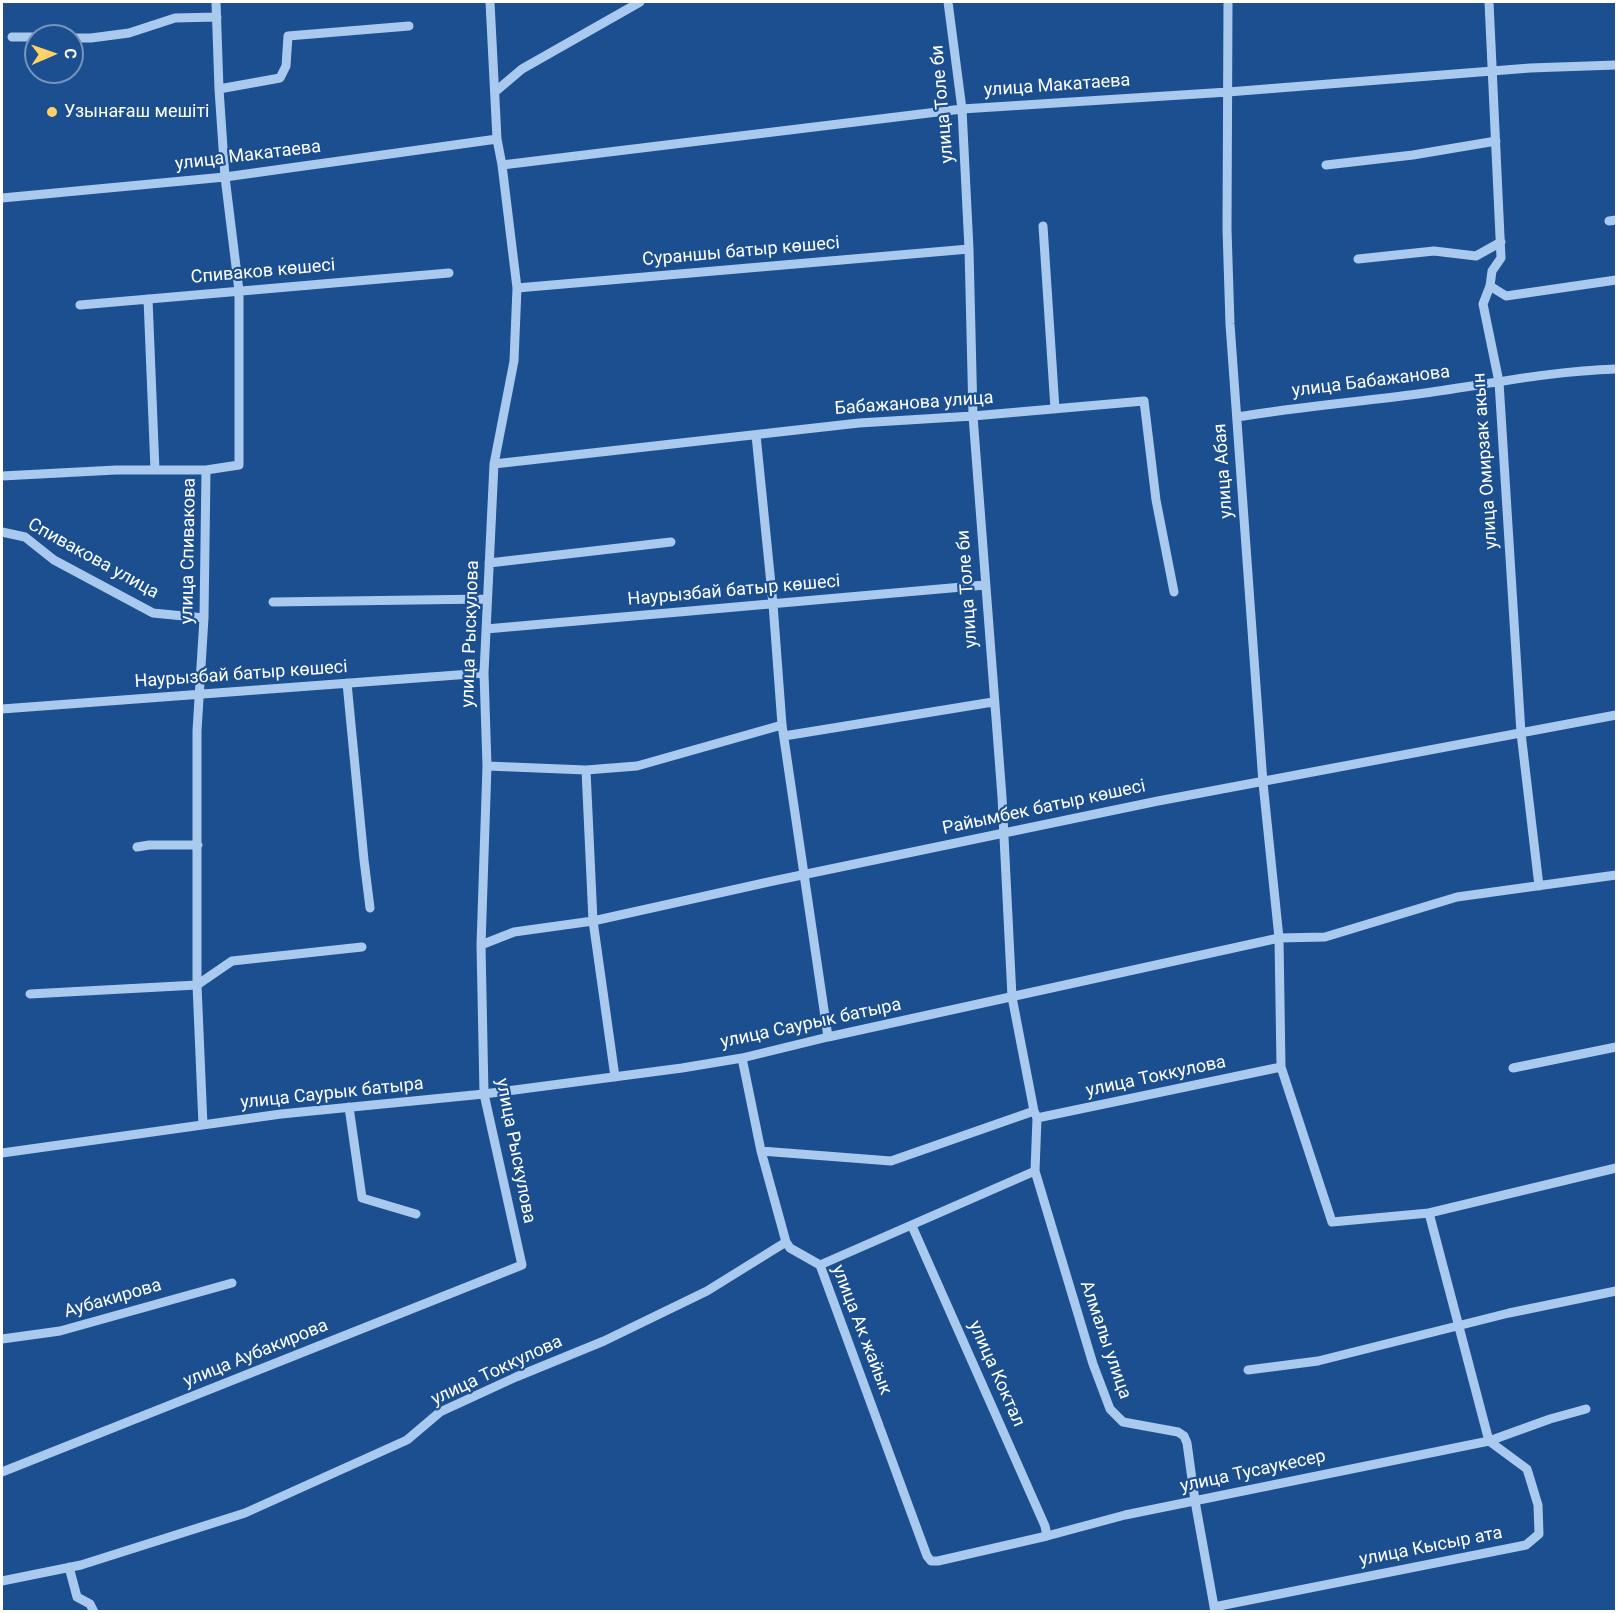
<!DOCTYPE html>
<meta charset="utf-8">
<style>
body{margin:0}
#map{position:relative;width:1618px;height:1613px;overflow:hidden;background:#1b4f8f;font-family:Roboto,sans-serif}
canvas{display:block}
.frame{position:absolute;inset:0;border:3px solid #fff;pointer-events:none}
.north{position:absolute;left:24px;top:24px;width:60px;height:60px;box-sizing:border-box;background:#1b4f8f;border:2px solid #7695bc;border-radius:50%;rotate:88deg;font-size:16px;font-weight:700;line-height:24px;text-align:center;color:#fff}
.north::after{content:'';display:block;margin:auto;width:21px;height:27px;background:#ffd166;clip-path:polygon(50% 0,100% 100%,50% 72%,0 100%)}
</style>
<div id="map">
<canvas width="1618" height="1613"></canvas>
<div class="frame"></div>
<div class="north">С</div>
</div>
<script>
const context = document.querySelector('canvas').getContext('2d');
context.lineJoin = 'round';
function strokePath(path, color, width, dash) {
  context.strokeStyle = color;
  context.lineWidth = width;
  context.lineCap = dash ? 'butt' : 'round';
  context.setLineDash(dash || []);
  context.stroke(path);
}
function label(font, color, halo, rows, align = 'center') {
  context.font = font + ' Roboto,sans-serif';
  context.lineWidth = 4.5;
  context.setLineDash([]);
  context.textBaseline = 'middle';
  context.strokeStyle = halo;
  context.fillStyle = color;
  for (const [text, x, y, turn = 0] of rows) {
    context.save();
    context.translate(x, y);
    context.rotate((+turn || 0) * Math.PI / 180);
    context.textAlign = isNaN(turn) ? turn : align;
    if (halo) context.strokeText(text, 0, 0);
    context.fillText(text, 0, 0);
    context.restore();
  }
}
strokePath(new Path2D(`
 M 948,2 L 962,109 L 969,249 L 973,416 L 1002,797 L 1012,997 L 1034,1111 L 1037,1118 L 1035,1171 L 1093,1364 L 1110,1409 L 1123,1422 L 1178,1432 L 1184,1436 L 1187,1443 L 1195,1501 L 1215,1612
 M 1489,2 L 1501,258 L 1492,271 L 1490,286 L 1483,304 L 1499,382 L 1521,733 L 1539,886
 M 12,37 L 36,37
 M 72,38 L 91,38 L 129,33 L 175,18 L 217,17
 M 219,89 L 280,78 L 286,66 L 288,36 L 409,26
 M 496,91 L 522,69 L 640,2
 M 502,165 L 962,109 L 1228,92 L 1530,68 L 1616,65
 M 1326,165 L 1413,155 L 1496,141
 M 2,198 L 225,177 L 497,139
 M 1609,221 L 1616,220
 M 1043,226 L 1055,409
 M 1358,259 L 1434,251 L 1476,256 L 1501,242
 M 1490,286 L 1506,296 L 1616,280
 M 517,288 L 969,249
 M 148,299 L 155,470
 M 80,305 L 449,273
 M 1237,417 C 1297,407 1357,402 1418,394 C 1484,385 1550,371 1616,369
 M 756,435 L 773,604 L 782,725 L 828,1037
 M 494,464 L 859,423 L 973,416 L 1144,401 L 1156,500 L 1174,592
 M 2,476 L 116,470 L 206,470
 M 2,532 L 25,537 L 54,560 L 153,613 L 204,618
 M 489,563 L 671,542
 M 273,602 L 487,599
 M 486,629 L 985,585
 M 347,683 L 364,860 L 370,908
 M 2,709 L 484,673
 M 784,736 L 993,702
 M 487,766 L 586,770 L 637,766 L 782,725
 M 586,770 L 593,921 L 615,1077
 M 137,847 L 149,845 L 198,845
 M 481,945 L 514,932 L 593,921 L 773,881 L 1158,801 L 1616,715
 M 30,994 L 197,985 L 197,731 L 204,618 L 206,470 L 239,465 L 239,291 L 225,177 L 219,89 L 216,2
 M 742,1058 L 761,1151 L 786,1242 L 790,1248 L 820,1265 L 927,1556 L 931,1561 L 938,1561 L 1047,1536 L 1125,1515 L 1489,1441 L 1550,1419 L 1586,1409
 M 1513,1068 L 1616,1047
 M 349,1107 L 362,1198 L 416,1214
 M 1037,1118 L 1281,1067
 M 203,1125 L 197,985 L 232,961 L 362,947
 M 761,1151 L 891,1161 L 1034,1111
 M 2,1153 L 281,1114 L 484,1094 L 682,1068 L 742,1058 L 828,1037 L 1279,938 L 1325,937 L 1457,897 L 1616,875
 M 1429,1213 L 1616,1168
 M 912,1226 L 1045,1526 L 1047,1536
 M 820,1265 L 1035,1171
 M 2,1339 L 60,1331 L 232,1283
 M 1248,1370 L 1318,1361 L 1509,1313 L 1616,1291
 M 2,1472 L 522,1265 L 484,1094 L 481,945 L 487,766 L 484,673 L 494,464 L 514,361 L 517,288 L 502,165 L 497,139 L 490,2
 M 69,1567 L 77,1597 L 90,1604 L 94,1612
 M 2,1581 L 81,1565 L 245,1513 L 407,1440 L 440,1412 L 516,1377 L 604,1341 L 707,1291 L 786,1242
 M 1214,1607 L 1526,1545 L 1539,1534 L 1538,1505 L 1527,1469 L 1489,1441 L 1429,1213 L 1332,1222 L 1281,1067 L 1279,938 L 1263,783 L 1230,324 L 1227,229 L 1228,2`), '#a9c9ee', 9);
for (const [x, y, r, color] of [
 [52,112,6,"#ffd166"]
]) {
  const dot = new Path2D();
  dot.arc(x, y, r, 0, 2 * Math.PI);
  context.fillStyle = color;
  context.fill(dot);
  strokePath(dot, '#1b4f8f', 2);
}
label('18px', '#fff', '#1b4f8f', [
 ["улица Макатаева",1057,86,-4],
 ["улица Толе би",943,104,-95],
 ["улица Макатаева",248,156,-7],
 ["Сураншы батыр көшесі",741,252,-5],
 ["Спиваков көшесі",263,272,-5],
 ["улица Бабажанова",1371,382,-7],
 ["Бабажанова улица",914,404,-4],
 ["улица Омирзак акын",1486,461,-94],
 ["улица Абая",1224,471,-94],
 ["улица Спивакова",189,551,-89],
 ["Спивакова улица",93,559,29],
 ["улица Толе би",968,589,-94],
 ["Наурызбай батыр көшесі",734,591,-5],
 ["улица Рыскулова",471,634,-88],
 ["Наурызбай батыр көшесі",241,675,-4],
 ["Райымбек батыр көшесі",1044,808,-12],
 ["улица Саурык батыра",811,1024,-12],
 ["улица Токкулова",1156,1077,-12],
 ["улица Саурык батыра",332,1094,-6],
 ["улица Рыскулова",515,1151,79],
 ["Аубакирова",113,1299,-16],
 ["улица Ак жайык",861,1330,69],
 ["Алмалы улица",1105,1340,71],
 ["улица Аубакирова",256,1354,-22],
 ["улица Токкулова",497,1371,-25],
 ["улица Коктал",996,1374,66],
 ["улица Тусаукесер",1253,1472,-12],
 ["улица Кысыр ата",1431,1547,-11]
]);
label('18px', '#fff', '#1b4f8f', [
 ["Узынағаш мешіті",64,112]
], 'left');
</script>
